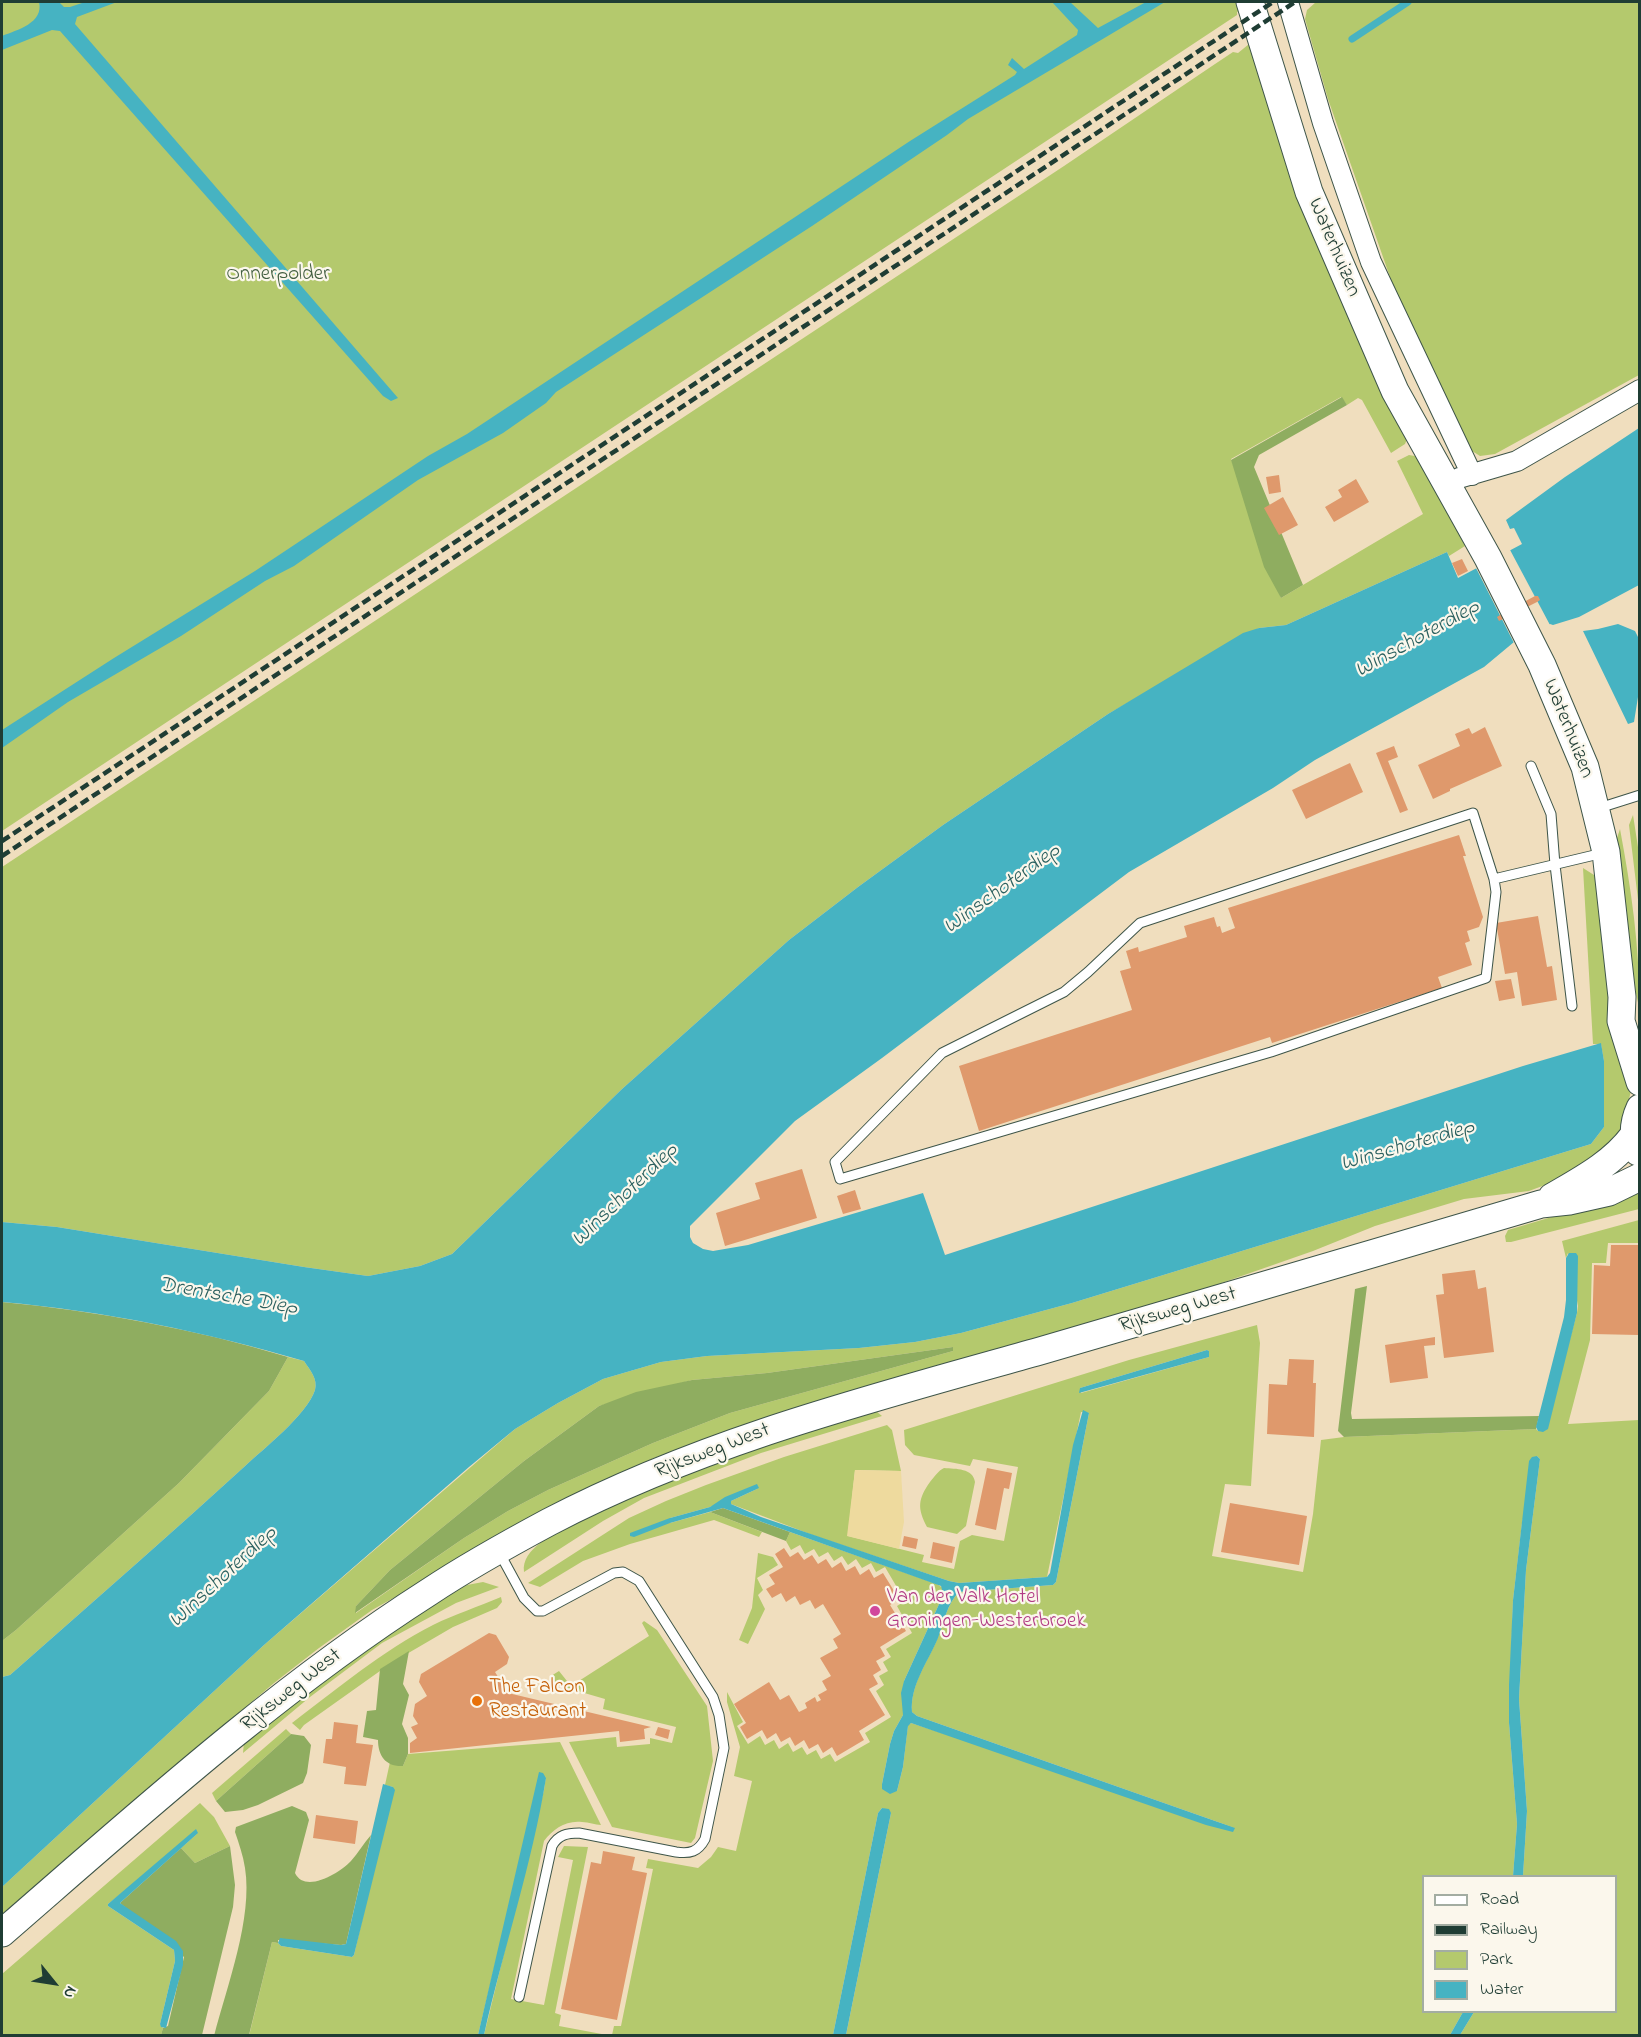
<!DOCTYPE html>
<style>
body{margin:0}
#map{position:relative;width:1641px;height:2037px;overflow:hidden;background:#f0debe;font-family:"Indie Flower",sans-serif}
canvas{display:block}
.frame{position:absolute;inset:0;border:3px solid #1f3d34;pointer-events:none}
.legend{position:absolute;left:1422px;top:1875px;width:195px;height:138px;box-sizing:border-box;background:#fbf7ec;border:2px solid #a3ada2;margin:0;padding:8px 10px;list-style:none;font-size:18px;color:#1f3d34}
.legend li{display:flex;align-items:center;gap:12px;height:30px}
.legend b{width:30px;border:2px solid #a3ada2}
.north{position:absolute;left:24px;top:1953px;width:60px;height:60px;-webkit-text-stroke:4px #fbf7ec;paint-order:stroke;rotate:120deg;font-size:16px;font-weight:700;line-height:24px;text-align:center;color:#1f3d34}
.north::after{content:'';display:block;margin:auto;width:21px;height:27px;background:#1f3d34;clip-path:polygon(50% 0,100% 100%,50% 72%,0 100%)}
</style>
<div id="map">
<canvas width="1641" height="2037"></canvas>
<div class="frame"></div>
<ul class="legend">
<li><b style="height:8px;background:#fff"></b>Road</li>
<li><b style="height:8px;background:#1f3d34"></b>Railway</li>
<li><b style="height:16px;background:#b4c96d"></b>Park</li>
<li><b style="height:16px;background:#46b3c2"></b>Water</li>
</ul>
<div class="north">N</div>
</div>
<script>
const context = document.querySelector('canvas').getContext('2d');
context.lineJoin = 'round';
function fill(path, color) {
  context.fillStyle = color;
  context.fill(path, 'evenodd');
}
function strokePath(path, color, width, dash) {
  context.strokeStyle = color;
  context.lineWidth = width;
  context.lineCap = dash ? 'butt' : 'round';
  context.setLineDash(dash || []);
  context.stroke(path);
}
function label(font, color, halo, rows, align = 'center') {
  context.font = font + ' "Indie Flower",sans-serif';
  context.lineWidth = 4.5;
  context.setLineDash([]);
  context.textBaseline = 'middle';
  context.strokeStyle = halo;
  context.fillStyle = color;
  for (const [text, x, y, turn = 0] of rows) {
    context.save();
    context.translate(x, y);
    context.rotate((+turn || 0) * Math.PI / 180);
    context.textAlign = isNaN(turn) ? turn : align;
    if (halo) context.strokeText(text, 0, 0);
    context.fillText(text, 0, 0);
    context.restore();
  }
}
fill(new Path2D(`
 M 2,2 L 1244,2 L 1244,8 L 1237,12 L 1237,15 L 2,831 Z
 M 1316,2 L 1639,2 L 1639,375 L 1495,454 L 1480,456 L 1469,449 L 1399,303 L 1328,99 L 1305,19 L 1307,10 Z
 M 1254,40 L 1408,437 L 1405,444 L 1391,453 L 1362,400 L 1358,398 L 1347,405 L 1341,397 L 1231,459 L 1281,598 L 1423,514 L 1397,461 L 1409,455 L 1420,457 L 1465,546 L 1449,556 L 1447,552 L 1286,625 L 1259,628 L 1108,714 L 943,825 L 858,887 L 789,940 L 622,1089 L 452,1254 L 420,1266 L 368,1276 L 304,1267 L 57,1227 L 2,1222 L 2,867 L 1064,166 L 1215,64 L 1233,52 L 1238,53 Z
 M 1633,815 L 1640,860 L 1639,908 L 1629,825 Z
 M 1620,829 C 1631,888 1640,948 1639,1007 L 1633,980 L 1616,841 Z
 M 1583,868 L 1594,875 L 1598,881 L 1631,1091 L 1619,1139 L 1561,1179 L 1529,1191 L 1464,1199 L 1375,1226 L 1313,1251 L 1173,1300 L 702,1442 L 654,1458 L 591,1488 L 372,1610 L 319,1648 L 274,1683 L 2,1914 L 2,1887 L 264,1645 L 515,1429 L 558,1403 L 603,1379 L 661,1362 L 707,1356 L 859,1348 L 915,1342 L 961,1333 L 1072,1303 L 1591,1144 L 1604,1127 L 1604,1061 L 1601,1044 L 1593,1044 ZM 953,1347 L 953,1351 L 730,1413 L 653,1443 L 548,1490 L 508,1511 L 464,1538 L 356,1613 L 356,1606 L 390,1570 L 524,1461 L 599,1406 L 692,1380 L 767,1373 Z
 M 1639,1186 L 1639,1209 L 1511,1242 L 1506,1242 L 1505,1236 L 1508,1230 L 1592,1205 Z
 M 1639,1220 L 1639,1243 L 1608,1243 L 1606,1263 L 1592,1263 L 1590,1340 L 1568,1424 L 1639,1420 L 1639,2035 L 1460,2035 L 1474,2012 L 1616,2012 L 1616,1876 L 1523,1876 L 1527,1811 L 1519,1699 L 1526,1570 L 1540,1459 L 1537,1456 L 1522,1523 L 1513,1600 L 1509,1723 L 1517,1824 L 1513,1876 L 1424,1876 L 1424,2012 L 1463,2012 L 1450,2035 L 846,2035 L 891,1813 L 882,1808 L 878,1813 L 833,2035 L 612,2035 L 614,2026 L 621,2026 L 653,1869 L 646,1868 L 648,1859 L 698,1868 L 711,1857 L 718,1847 L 736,1851 L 752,1781 L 734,1776 L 740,1747 L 727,1702 L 727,1692 L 743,1722 L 737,1726 L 748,1744 L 760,1736 L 765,1745 L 774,1740 L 779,1749 L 788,1743 L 793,1752 L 802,1747 L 807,1755 L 816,1750 L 821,1759 L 830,1754 L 835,1762 L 870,1742 L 865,1733 L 891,1717 L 876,1691 L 884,1685 L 879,1676 L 888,1671 L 883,1662 L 891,1657 L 886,1649 L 912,1633 L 897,1606 L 905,1601 L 885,1567 L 876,1572 L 871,1563 L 862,1568 L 856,1559 L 848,1565 L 842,1556 L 834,1561 L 828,1552 L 819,1557 L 814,1549 L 805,1554 L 800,1545 L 791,1550 L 786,1541 L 790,1532 L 937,1584 L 943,1588 L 940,1602 L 904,1681 L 903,1715 L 894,1731 L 890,1744 L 882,1784 L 897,1791 L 903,1767 L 908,1725 L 911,1723 L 1235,1828 L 917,1716 L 912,1712 C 910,1686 926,1664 936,1642 C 943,1626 946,1605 959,1592 L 1053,1585 L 1056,1582 L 1089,1413 L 1081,1412 L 1047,1577 L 959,1583 L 949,1581 L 815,1536 L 731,1504 L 731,1501 L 759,1488 L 710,1507 L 670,1518 L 670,1523 L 710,1512 L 762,1532 L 759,1537 L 714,1520 L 630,1544 L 583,1561 L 540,1587 L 528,1583 L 629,1518 L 666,1501 L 706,1485 L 784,1457 L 887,1425 L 892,1430 L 901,1471 L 855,1470 L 848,1536 L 924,1555 L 922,1562 L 954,1569 L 960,1541 L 972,1535 L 1004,1541 L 1018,1467 L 973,1459 L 970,1466 L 914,1455 L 905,1445 L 904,1430 L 1129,1360 L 1257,1325 L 1260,1343 L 1251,1486 L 1225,1484 L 1212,1556 L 1303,1572 L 1313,1514 L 1321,1440 L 1344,1437 L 1536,1429 L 1538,1431 L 1562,1368 L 1577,1313 L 1578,1306 L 1568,1253 L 1566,1258 L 1562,1241 ZM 1207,1350 L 1209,1351 L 1209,1357 L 1081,1393 L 1080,1388 Z
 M 288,1357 L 304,1361 C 310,1370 318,1379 315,1390 C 307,1415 263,1449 244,1467 C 175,1530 105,1591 35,1653 L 10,1675 L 2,1677 L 2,1641 L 16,1630 L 179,1483 L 269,1391 Z
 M 876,1411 L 882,1416 L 761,1453 L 644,1498 L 603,1521 L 524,1572 C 521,1548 555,1534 572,1524 L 722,1458 Z
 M 944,1468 C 956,1469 973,1468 975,1482 L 966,1526 L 957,1534 L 927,1527 C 917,1508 918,1499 930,1482 C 935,1476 938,1471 944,1468 Z
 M 758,1553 L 773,1557 L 778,1565 L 757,1578 L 763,1590 L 758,1595 L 765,1609 L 748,1644 L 739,1640 L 752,1608 Z
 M 483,1582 L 499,1587 L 456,1603 L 382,1643 L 310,1697 L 243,1753 L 244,1742 L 359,1651 L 445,1595 L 467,1585 Z
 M 501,1597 L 502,1602 L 497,1608 L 453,1627 L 381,1669 L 380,1671 L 304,1725 L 300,1730 L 292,1723 C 337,1689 382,1651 433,1625 C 455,1614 478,1607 501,1597 Z
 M 644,1621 L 657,1630 L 707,1706 L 713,1761 L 695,1838 L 691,1843 L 612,1827 L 569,1742 L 616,1737 L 617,1747 L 650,1744 L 650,1738 L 672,1743 L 676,1727 L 603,1709 L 605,1699 L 550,1683 L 551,1676 L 559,1671 L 571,1686 L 649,1636 L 642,1623 Z
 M 286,1729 L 291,1734 L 216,1801 L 212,1793 Z
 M 560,1742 L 601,1825 C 595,1825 589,1822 582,1822 C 566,1820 553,1829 544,1841 L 511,1999 L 544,2005 L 573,1860 L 558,1857 L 564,1846 L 588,1847 L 555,2013 L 561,2015 L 559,2026 L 607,2035 L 484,2035 L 544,1790 L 546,1776 L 496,1960 L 478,2035 L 249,2036 L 272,1942 L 278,1943 L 281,1946 L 352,1957 L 354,1955 L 393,1787 L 385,1785 L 390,1762 L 399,1766 L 403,1766 L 408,1754 Z
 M 200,1803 L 214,1817 L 230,1846 L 195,1863 L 181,1848 L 198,1833 L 108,1904 L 108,1906 L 174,1950 L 175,1961 L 160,2024 L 163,2028 L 161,2035 L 2,2035 L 2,1974 Z`), '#b4c96d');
fill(new Path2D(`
 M 1342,397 L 1347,405 L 1259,455 L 1254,467 L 1303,585 L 1281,598 L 1264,567 L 1231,460 Z
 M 1367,1286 L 1351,1413 L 1352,1419 L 1539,1416 L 1536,1429 L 1344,1437 L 1338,1431 L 1355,1289 Z
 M 2,1302 C 98,1311 195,1329 288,1357 L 269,1391 L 179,1483 L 16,1630 L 2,1641 Z
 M 953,1347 L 953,1351 L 730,1413 L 653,1443 L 548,1490 L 508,1511 L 464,1538 L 355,1613 L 356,1606 L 390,1570 L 524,1461 L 599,1406 L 636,1392 L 692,1380 L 767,1373 Z
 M 723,1508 L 790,1532 L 786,1541 L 710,1512 Z
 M 409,1651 L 403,1684 L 409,1695 L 402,1724 L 408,1738 L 408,1754 L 403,1766 C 386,1767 378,1756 378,1740 L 363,1737 L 367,1711 L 376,1710 L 380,1669 Z
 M 291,1734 L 304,1736 L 311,1745 L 307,1773 L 303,1783 L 258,1805 L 243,1810 L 225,1812 L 216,1801 Z
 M 292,1806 L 306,1812 L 309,1820 L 295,1873 C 305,1894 340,1873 351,1861 C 358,1853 364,1843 371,1835 L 346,1944 L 341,1945 L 278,1940 L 278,1943 L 272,1942 L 249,2035 L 214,2036 C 227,1986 253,1918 245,1868 C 243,1855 239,1844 235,1832 L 236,1827 Z
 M 230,1846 L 235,1885 L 233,1907 L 202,2035 L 161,2035 L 163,2028 L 168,2026 L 184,1957 L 120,1903 L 181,1848 L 195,1863 Z`), '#8fad60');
fill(new Path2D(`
 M 855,1470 L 901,1471 L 904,1522 L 899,1549 L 847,1536 Z`), '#eeda9e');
fill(new Path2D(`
 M 39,2 L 59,2 L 64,7 L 70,7 L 85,2 L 117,2 L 77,17 L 75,24 L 398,398 L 391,401 L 383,396 L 60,31 L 52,30 L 2,50 L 2,36 C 17,30 44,23 39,2 Z
 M 1052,2 L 1070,2 L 1098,28 L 1146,2 L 1165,2 L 968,119 L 947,135 L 812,226 L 556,392 L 546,403 L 503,433 L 418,480 L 294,566 L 265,581 L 181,636 L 68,702 L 2,748 L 2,730 L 114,658 L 255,571 L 428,456 L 467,434 L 910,141 L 1015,75 L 1017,72 L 1008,65 L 1012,58 L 1024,69 L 1077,35 L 1078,30 Z
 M 1639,428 L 1639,585 L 1579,617 L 1553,625 L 1550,624 L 1514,642 L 1484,667 L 1315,760 L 1273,788 L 1129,872 L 882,1058 L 795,1121 L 690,1226 L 690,1237 L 693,1243 L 703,1249 L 713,1251 L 748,1245 L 923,1193 L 945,1255 L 1523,1066 L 1601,1043 L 1604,1061 L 1604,1127 L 1591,1144 L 1072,1303 L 961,1333 L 915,1342 L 859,1348 L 707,1356 L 661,1362 L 603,1379 L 558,1403 L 515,1429 L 469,1467 L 264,1645 L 2,1887 L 2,1677 L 10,1675 L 35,1653 C 105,1591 175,1530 244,1467 C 263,1449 307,1415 315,1390 C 318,1379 310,1370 304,1361 C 205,1332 104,1311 2,1302 L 2,1222 L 57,1227 L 304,1267 L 368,1276 L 420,1266 L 452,1254 L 622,1089 L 789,940 L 858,887 L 943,825 L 1108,714 L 1243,633 L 1259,628 L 1286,625 L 1447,552 L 1458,578 L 1522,544 L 1514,528 L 1510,529 L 1506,520 L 1565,477 Z
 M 1618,624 L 1635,631 L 1639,639 L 1638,697 L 1634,722 L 1628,724 L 1583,631 L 1598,629 Z
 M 1569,1253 L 1576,1253 L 1578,1256 L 1577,1313 L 1548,1429 L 1543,1432 L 1538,1431 L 1536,1427 L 1564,1317 L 1566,1300 L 1566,1258 Z
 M 1207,1350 L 1209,1351 L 1209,1357 L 1079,1393 L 1080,1388 Z
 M 1083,1410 L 1089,1413 L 1056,1582 L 1053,1585 L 959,1592 C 947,1604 944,1622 938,1638 C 928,1662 910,1685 912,1712 L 917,1716 L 1235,1828 L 1233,1832 L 1206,1825 L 911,1723 L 908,1726 L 903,1767 L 897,1791 L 890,1794 L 882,1789 L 882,1784 L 890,1744 L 894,1731 L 903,1715 L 901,1693 L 904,1681 L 940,1602 L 943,1593 L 941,1586 L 723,1508 L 670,1523 L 634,1537 L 630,1536 L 630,1533 L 670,1518 L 710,1507 L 725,1497 L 757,1484 L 759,1488 L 731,1501 L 731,1504 L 761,1517 L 949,1581 L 959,1583 L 1047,1577 L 1050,1573 L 1073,1445 Z
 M 1537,1456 L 1540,1459 L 1526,1570 L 1519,1699 L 1527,1811 L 1523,1876 L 1513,1876 L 1517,1824 L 1509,1723 L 1509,1685 L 1513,1600 L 1529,1461 L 1532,1457 Z
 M 539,1772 L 543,1773 L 546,1778 C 532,1865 503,1950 484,2035 L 478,2035 Z
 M 383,1784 L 393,1787 L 395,1790 L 354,1955 L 352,1957 L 281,1946 L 278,1943 L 280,1938 L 341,1945 L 346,1944 Z
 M 882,1808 L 889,1809 L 891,1813 L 846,2035 L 833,2035 L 878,1813 Z
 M 196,1829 L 198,1833 L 120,1903 L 176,1941 L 183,1951 L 183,1965 L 166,2028 L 161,2027 L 160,2024 L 175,1961 L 174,1950 L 108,1906 L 108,1904 Z
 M 1463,2012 L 1474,2012 L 1460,2035 L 1450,2035 Z`), '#46b3c2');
fill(new Path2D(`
 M 1509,548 L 1550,625 L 1514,643 L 1475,566 Z`), '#f0debe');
strokePath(new Path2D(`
 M 1352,39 L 1408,2`), '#46b3c2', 7);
fill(new Path2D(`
 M 1279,475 L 1281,492 L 1269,494 L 1266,477 Z
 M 1356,479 L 1369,502 L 1334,522 L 1325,507 L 1342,497 L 1338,490 Z
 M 1283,497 L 1298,525 L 1279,535 L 1264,508 Z
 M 1462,559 L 1468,571 L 1458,576 L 1452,563 Z
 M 1535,596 L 1538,596 L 1540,600 L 1537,602 L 1499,621 L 1497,617 L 1500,615 Z
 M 1485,727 L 1502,766 L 1450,789 L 1450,791 L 1433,799 L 1418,765 L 1460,746 L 1455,734 L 1469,728 L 1472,734 Z
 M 1394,746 L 1398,757 L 1388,761 L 1408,810 L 1400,813 L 1376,753 Z
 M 1350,763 L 1363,792 L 1306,819 L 1292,790 Z
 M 1459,835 L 1466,856 L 1463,856 L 1483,917 L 1479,927 L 1467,931 L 1470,941 L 1465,943 L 1472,965 L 1438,977 L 1442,988 L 1272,1043 L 1270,1037 L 979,1131 L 959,1066 L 1132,1010 L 1120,971 L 1131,968 L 1126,951 L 1138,947 L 1139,952 L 1187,937 L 1184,926 L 1214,917 L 1217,927 L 1220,926 L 1222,933 L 1235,928 L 1228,908 Z
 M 1538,916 L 1547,967 L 1552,966 L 1557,1000 L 1522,1006 L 1517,972 L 1505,974 L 1496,923 Z
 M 1511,979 L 1515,998 L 1499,1001 L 1495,981 Z
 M 802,1169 L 817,1218 L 725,1246 L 716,1213 L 760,1199 L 755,1183 Z
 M 855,1190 L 861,1209 L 843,1214 L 837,1196 Z
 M 1611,1245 L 1639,1245 L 1638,1335 L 1592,1334 L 1594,1265 L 1610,1266 Z
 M 1475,1270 L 1478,1289 L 1486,1287 L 1494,1352 L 1444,1358 L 1436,1295 L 1444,1294 L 1442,1274 Z
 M 1435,1337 L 1435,1345 L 1424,1346 L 1428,1378 L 1390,1383 L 1385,1345 Z
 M 1289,1359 L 1314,1360 L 1313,1383 L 1316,1383 L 1314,1437 L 1267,1434 L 1269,1384 L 1287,1385 Z
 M 987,1468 L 1012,1473 L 1009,1489 L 1004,1488 L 996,1530 L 975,1525 Z
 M 1230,1503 L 1307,1516 L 1299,1565 L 1221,1552 Z
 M 904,1536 L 918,1539 L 916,1549 L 902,1546 Z
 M 933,1542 L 955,1547 L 952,1563 L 930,1558 Z
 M 784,1548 L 790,1557 L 798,1552 L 804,1560 L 812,1555 L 818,1564 L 826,1559 L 832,1568 L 841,1562 L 846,1571 L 855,1566 L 860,1575 L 869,1569 L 874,1578 L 883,1573 L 899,1599 L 890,1605 L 906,1631 L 880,1647 L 885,1656 L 876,1661 L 881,1670 L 873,1675 L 878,1684 L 869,1689 L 885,1715 L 859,1731 L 864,1740 L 837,1756 L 832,1747 L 823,1753 L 818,1744 L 809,1749 L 804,1740 L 795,1746 L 790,1737 L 781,1742 L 776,1733 L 767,1739 L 762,1730 L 747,1739 L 740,1727 L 746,1723 L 734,1704 L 769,1682 L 780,1700 L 789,1695 L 799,1712 L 807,1708 L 805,1703 L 815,1697 L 817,1702 L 821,1700 L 818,1695 L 827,1690 L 822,1681 L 831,1676 L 820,1658 L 838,1648 L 833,1639 L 841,1634 L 823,1604 L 815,1609 L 810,1600 L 800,1605 L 795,1596 L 786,1602 L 781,1593 L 772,1598 L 766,1589 L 775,1584 L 769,1575 L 783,1567 L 775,1554 Z
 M 489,1633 L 496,1635 L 509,1657 L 507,1664 L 495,1672 L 508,1693 L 651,1727 L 644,1729 L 645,1739 L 620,1742 L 619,1731 L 410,1753 L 410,1743 L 417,1738 L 411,1727 L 418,1724 L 413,1716 L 415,1704 L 427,1696 L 419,1682 L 421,1674 Z
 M 334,1722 L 358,1725 L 356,1743 L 373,1745 L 366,1786 L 344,1784 L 346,1767 L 323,1763 L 326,1739 L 332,1739 Z
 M 658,1727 L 670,1730 L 668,1739 L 655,1735 Z
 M 316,1815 L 358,1821 L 355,1844 L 313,1838 Z
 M 603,1851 L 635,1857 L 632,1870 L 647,1873 L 617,2020 L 561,2009 L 591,1862 L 601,1864 Z`), '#df996c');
const lane = new Path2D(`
 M 1531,766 L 1551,814 L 1555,865 L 1572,1006
 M 1596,809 L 1640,795
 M 1494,879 L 1496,892 L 1486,978 L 1271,1052 L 840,1179 L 835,1162 L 942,1053 L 1064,992 L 1088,972 L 1140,923 L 1473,813 L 1494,879 L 1603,853
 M 499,1552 L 524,1598 L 537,1611 L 543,1611 L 614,1573 L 623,1572 L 639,1581 L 713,1697 L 719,1715 L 724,1748 L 705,1839 C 698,1852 690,1854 676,1852 L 579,1833 C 567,1833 558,1835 552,1846 L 519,1997`);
const street = new Path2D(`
 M 1288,2 L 1323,123 L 1371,262 L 1472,475
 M 1459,478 L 1517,461 L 1640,390`);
const secondary = new Path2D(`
 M 1250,2 L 1309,192 L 1395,391 L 1488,558 L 1542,665 L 1585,767 L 1606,852 L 1622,997 L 1621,1021 L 1640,1082
 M 1638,1152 C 1632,1136 1633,1123 1640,1108
 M 1552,1197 C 1581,1180 1612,1164 1633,1136
 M 2,1933 C 138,1815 277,1689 429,1592 C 468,1566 508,1544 549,1522 C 704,1441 873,1398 1040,1351 C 1207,1303 1374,1253 1541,1204 L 1569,1201 L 1609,1192 L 1640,1177`);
strokePath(lane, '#3e5549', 11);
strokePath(street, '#3e5549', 22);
strokePath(secondary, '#3e5549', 29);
strokePath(lane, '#fff', 9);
strokePath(street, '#fff', 20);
strokePath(secondary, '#fff', 27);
strokePath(new Path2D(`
 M 2,841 L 1273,2
 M 2,856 L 1295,2`), '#1f3d34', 4.5, [9, 4.5]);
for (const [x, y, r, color] of [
 [875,1611,6,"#d1479c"],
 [477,1701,6,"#e8710a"]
]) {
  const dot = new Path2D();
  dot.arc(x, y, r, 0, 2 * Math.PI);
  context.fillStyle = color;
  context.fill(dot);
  strokePath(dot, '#fbf7ec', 2);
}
label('21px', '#1f3d34', '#fbf7ec', [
 ["Waterhuizen",1333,248,67],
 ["Waterhuizen",1567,729,68],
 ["Rijksweg West",1178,1311,-16],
 ["Rijksweg West",713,1452,-21],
 ["Rijksweg West",292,1691,-38]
]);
label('21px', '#446042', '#fbf7ec', [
 ["Onnerpolder",278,276]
]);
label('21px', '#b23c85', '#fbf7ec', [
 ["Van der Valk Hotel",887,1599],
 ["Groningen-Westerbroek",887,1623]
], 'left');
label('21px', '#c56008', '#fbf7ec', [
 ["The Falcon",489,1689],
 ["Restaurant",489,1713]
], 'left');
label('italic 22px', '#2b605f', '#fbf7ec', [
 ["Winschoterdiep",1418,640,-29],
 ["Winschoterdiep",1003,890,-36],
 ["Winschoterdiep",1408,1147,-16],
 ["Winschoterdiep",626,1196,-44],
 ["Drentsche Diep",228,1298,10],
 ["Winschoterdiep",224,1578,-43]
]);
</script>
